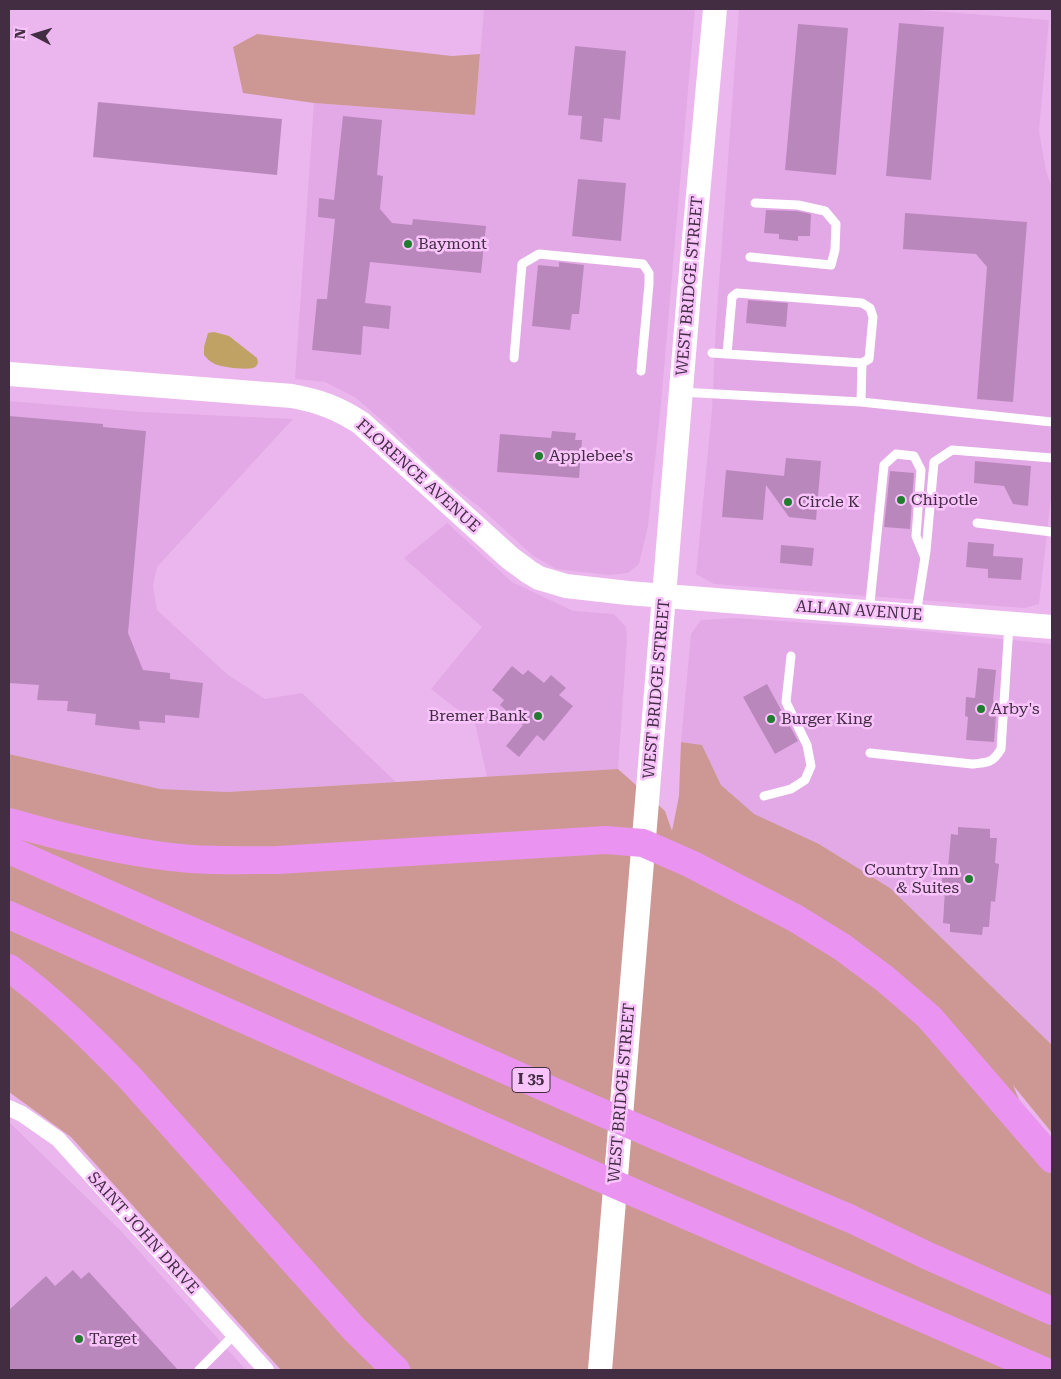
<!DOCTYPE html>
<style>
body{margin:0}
#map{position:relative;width:1061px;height:1379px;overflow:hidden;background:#ebb6ed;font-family:"Roboto Serif",serif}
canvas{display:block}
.frame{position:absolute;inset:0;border:10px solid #422d43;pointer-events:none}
.north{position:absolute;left:10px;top:10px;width:50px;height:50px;-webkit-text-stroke:4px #f9c3fb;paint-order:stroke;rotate:275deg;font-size:14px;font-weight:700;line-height:20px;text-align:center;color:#422d43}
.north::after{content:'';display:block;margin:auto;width:18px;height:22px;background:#422d43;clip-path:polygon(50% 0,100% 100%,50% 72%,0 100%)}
</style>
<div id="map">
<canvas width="1061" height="1379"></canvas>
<div class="frame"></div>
<div class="north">N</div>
</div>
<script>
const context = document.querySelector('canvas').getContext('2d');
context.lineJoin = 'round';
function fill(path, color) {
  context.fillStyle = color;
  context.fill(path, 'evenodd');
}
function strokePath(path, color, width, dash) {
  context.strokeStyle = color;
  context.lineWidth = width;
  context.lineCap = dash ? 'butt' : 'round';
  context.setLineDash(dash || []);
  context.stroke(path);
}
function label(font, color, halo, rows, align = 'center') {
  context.font = font + ' "Roboto Serif",serif';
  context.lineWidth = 5;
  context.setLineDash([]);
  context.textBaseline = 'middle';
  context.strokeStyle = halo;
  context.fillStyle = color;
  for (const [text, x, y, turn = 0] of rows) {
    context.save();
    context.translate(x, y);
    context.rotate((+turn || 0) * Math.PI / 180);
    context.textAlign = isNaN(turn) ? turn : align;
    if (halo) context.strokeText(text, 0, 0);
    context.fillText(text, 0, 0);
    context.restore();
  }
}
fill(new Path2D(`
 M 484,9 L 695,9 L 661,404 L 648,526 L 639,564 L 628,573 L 609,575 L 556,569 L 532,555 L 484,511 L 440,476 L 392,429 L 356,398 L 325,382 L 295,379 L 314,103 L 475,115 Z
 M 739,9 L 908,9 L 1049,20 L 1039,131 L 1046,171 L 1052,188 L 1052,489 L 1039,604 L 1024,608 L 714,584 L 696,574 L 712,410 L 716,324 Z
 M 9,401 L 142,412 L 293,419 L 157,567 L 153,586 L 157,610 L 227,674 L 265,699 L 302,693 L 396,782 L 227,792 L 160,789 L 9,754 Z
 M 447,523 L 512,582 L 573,611 L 614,614 L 626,627 L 627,640 L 618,769 L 487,777 L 475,723 L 431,689 L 482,627 L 404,558 Z
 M 736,618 L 912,630 L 1052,644 L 1052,1045 L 890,888 L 819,844 L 754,815 L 721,785 L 702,745 L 681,742 L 691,634 L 701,620 Z
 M 9,1122 L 120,1230 L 246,1370 L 9,1370 Z`), '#e3a9e6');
fill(new Path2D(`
 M 257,34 L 452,56 L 480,54 L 475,115 L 314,103 L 243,93 L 233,47 Z
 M 681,742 L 702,745 L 721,785 L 754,814 L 819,844 L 890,888 L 1052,1045 L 1052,1133 L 1013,1085 L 1035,1139 L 1052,1159 L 1052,1370 L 281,1370 L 71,1137 L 9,1092 L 9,754 L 160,789 L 227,792 L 618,769 L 665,811 L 672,831 L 679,796 Z`), '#cd9893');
fill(new Path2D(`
 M 214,332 L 229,336 L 257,358 L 258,363 C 256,366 256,367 253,368 C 245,370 219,367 213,363 C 209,361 207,358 204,355 L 204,347 L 208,333 Z`), '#bfa264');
fill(new Path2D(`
 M 899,23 L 944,27 L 931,180 L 886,176 Z
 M 798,24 L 848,28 L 836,175 L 785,170 Z
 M 575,46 L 626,51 L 620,120 L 604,118 L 602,142 L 580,139 L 582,116 L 568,115 Z
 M 98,102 L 282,119 L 277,175 L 93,157 Z
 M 343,116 L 382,120 L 377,175 L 383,176 L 380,209 L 392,223 L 412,225 L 413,219 L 486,226 L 481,273 L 370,262 L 365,303 L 391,306 L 389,329 L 363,326 L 361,355 L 312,350 L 317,299 L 327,299 L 335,219 L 318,217 L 319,198 L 334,200 Z
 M 578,179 L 626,183 L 621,241 L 572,236 Z
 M 766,210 L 797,211 L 811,214 L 810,236 L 798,236 L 798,241 L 779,239 L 779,234 L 764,233 Z
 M 905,213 L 1027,222 L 1013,402 L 977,399 L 987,267 L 976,254 L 903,249 Z
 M 559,262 L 584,265 L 579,314 L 572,314 L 570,330 L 532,326 L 538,265 L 559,267 Z
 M 748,300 L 788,303 L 786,327 L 746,323 Z
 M 9,416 L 103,424 L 103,427 L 146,431 L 128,633 L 143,670 L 170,673 L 170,679 L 203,683 L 199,718 L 165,715 L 165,723 L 139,721 L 140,730 L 95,725 L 96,714 L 67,711 L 68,701 L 37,700 L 39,685 L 9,683 Z
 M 552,431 L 576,433 L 575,440 L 582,440 L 579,478 L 497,472 L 500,434 L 551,438 Z
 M 786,458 L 821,461 L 816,520 L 789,517 L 766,485 L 763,520 L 722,517 L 726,470 L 784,476 Z
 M 975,461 L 1031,466 L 1028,506 L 1013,504 L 1004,486 L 974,483 Z
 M 890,471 L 914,473 L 910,529 L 884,527 Z
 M 968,542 L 994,544 L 993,556 L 1023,558 L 1021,580 L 988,578 L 988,569 L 966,567 Z
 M 781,545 L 814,548 L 812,566 L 780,563 Z
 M 512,666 L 523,675 L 528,670 L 544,683 L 551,675 L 566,688 L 559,695 L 573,706 L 544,741 L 537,735 L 519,757 L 506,746 L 523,725 L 500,705 L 504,700 L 492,690 Z
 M 978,668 L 996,670 L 993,701 L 997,701 L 994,742 L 966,740 L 968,717 L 965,716 L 966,697 L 975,698 Z
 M 767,684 L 798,741 L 775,754 L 743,697 Z
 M 958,827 L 990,829 L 990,838 L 997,838 L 995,863 L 999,864 L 995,902 L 991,901 L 989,927 L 983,927 L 982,935 L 950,932 L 950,924 L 943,923 L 945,890 L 941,890 L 943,868 L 948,868 L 951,834 L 958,835 Z
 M 73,1270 L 81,1279 L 89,1272 L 178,1370 L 9,1370 L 9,1310 L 46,1276 L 55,1286 Z`), '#ba87bc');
strokePath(new Path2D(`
 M 750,257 L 831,265 L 835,250 L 836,224 L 825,211 L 798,205 L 755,203
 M 712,353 L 862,363 L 869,359 L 873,317 L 870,308 L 862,303 L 737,293 L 732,297 L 727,354
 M 514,358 L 522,264 L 539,254 L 643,264 L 649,273 L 649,284 L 641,371
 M 681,392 L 861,402 L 1052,422
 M 861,402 L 862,363
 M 977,523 L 1052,532
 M 869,612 L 884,465 L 896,454 L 914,456 L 921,470 L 916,536 L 925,558
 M 916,615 L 926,551 L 934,462 L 952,450 L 1052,458
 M 870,753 L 972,764 C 987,763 993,763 1001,749 L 1009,625
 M 764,796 L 791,789 L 805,780 L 811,766 L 807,745 L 786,702 L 791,656
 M 199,1370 L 234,1335`), '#fff', 9);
strokePath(new Path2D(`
 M 9,1108 L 22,1114 L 58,1139 L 266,1370`), '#fff', 16);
strokePath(new Path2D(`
 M 9,374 L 292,396 C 319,401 338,408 361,423 L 510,558 L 529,572 L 539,578 L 566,586 L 628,593 L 1052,627
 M 600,1370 L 689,293 L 715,9`), '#fff', 24);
strokePath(new Path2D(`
 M 9,822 C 68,839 129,854 191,859 C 220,861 249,860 278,860 L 606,840 L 643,843 L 691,864 L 795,918 L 842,947 L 885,979 L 929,1017 L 1052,1159
 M 9,850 L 591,1108 L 851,1219 L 928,1256 L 1052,1311
 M 9,915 C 203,1000 396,1087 589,1173 C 740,1240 891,1304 1042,1370
 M 9,968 C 53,1000 91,1038 129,1077 L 354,1329 L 396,1370`), '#eb93f0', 28);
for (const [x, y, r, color] of [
 [408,244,5,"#207d2d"],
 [539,456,5,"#207d2d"],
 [901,500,5,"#207d2d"],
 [788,502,5,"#207d2d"],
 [981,709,5,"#207d2d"],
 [538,716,5,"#207d2d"],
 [771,719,5,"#207d2d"],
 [969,879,5,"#207d2d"],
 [79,1339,5,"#207d2d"]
]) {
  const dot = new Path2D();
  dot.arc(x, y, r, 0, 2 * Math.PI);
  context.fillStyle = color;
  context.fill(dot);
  strokePath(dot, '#f9c3fb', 2);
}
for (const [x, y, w] of [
 [531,1080,38]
]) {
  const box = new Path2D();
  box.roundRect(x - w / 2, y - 12.5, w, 25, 4);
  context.fillStyle = '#f9c3fb';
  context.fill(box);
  strokePath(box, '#422d43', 1);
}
label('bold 15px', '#422d43', null, [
 ["I 35",531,1080]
]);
label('16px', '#422d43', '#f9c3fb', [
 ["Baymont",418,244],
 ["Applebee's",549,456],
 ["Chipotle",911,500],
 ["Circle K",798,502],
 ["Arby's",991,709],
 ["Bremer Bank",528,716,"right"],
 ["Burger King",781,719],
 ["Country Inn",959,870,"right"],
 ["& Suites",959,888,"right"],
 ["Target",89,1339]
], 'left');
label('16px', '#422d43', '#f9c3fb', [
 ["WEST BRIDGE STREET",690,286,-85],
 ["FLORENCE AVENUE",418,476,42],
 ["ALLAN AVENUE",859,611,4],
 ["WEST BRIDGE STREET",657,689,-85],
 ["WEST BRIDGE STREET",622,1093,-85],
 ["SAINT JOHN DRIVE",143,1233,48]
]);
</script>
